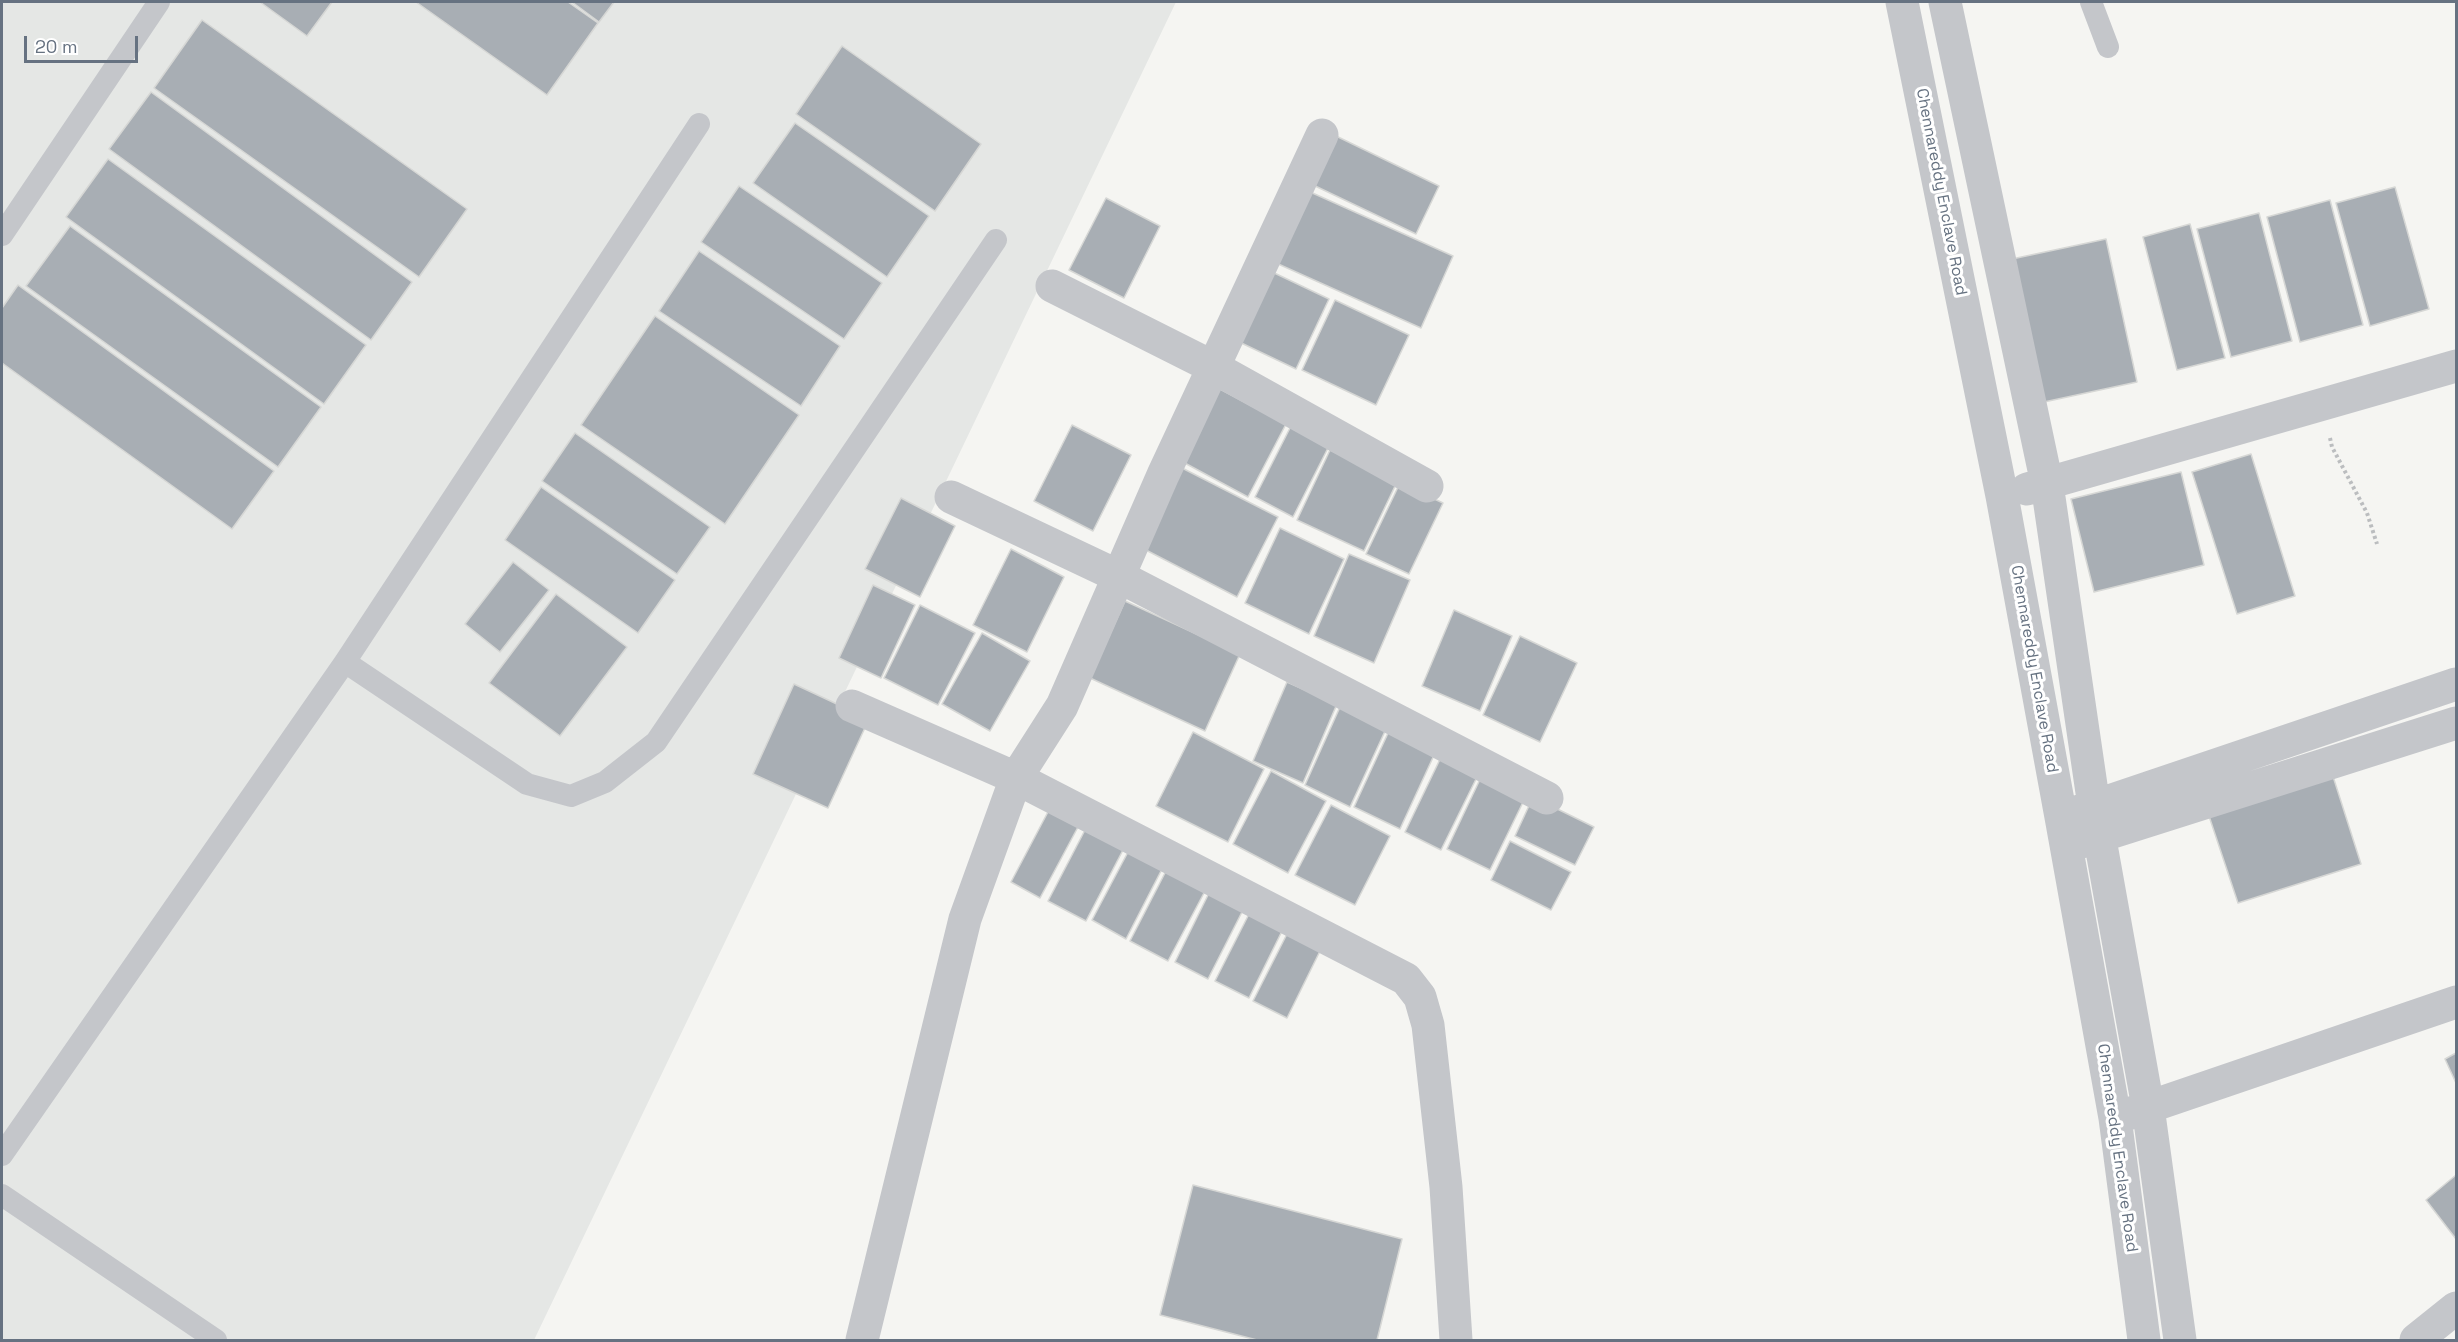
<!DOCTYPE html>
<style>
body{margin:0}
#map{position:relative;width:2458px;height:1342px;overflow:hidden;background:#f5f5f2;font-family:"Space Grotesk",sans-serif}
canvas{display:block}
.frame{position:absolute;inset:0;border:3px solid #667281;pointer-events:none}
.scale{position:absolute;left:24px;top:36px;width:114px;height:27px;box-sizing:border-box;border:3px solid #667281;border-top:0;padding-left:8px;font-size:18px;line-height:21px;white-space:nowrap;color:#667281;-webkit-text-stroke:4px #fff;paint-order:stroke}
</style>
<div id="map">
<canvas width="2458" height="1342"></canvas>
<div class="frame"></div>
<div class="scale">20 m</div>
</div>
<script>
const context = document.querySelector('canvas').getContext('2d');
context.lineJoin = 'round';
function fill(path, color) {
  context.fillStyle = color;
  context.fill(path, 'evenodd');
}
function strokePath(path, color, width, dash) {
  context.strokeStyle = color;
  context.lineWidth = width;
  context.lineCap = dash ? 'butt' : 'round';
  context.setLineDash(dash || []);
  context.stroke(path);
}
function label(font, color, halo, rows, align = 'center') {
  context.font = font + ' "Space Grotesk",sans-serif';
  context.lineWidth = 6;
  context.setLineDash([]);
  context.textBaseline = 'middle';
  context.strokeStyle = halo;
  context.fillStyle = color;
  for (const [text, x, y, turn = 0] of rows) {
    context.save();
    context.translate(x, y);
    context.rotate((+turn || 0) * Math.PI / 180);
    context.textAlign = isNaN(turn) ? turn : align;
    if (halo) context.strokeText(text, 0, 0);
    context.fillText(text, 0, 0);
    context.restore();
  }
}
fill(new Path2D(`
 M 2,2 L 1176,2 L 534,1340 L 2,1340 Z`), '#e5e7e5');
const building = new Path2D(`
 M 260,2 L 332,2 L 307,36 Z
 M 416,2 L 568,2 L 598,23 L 547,95 Z
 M 572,2 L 614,2 L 599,22 Z
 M 202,20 L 467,209 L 419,277 L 154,88 Z
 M 842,46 L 981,144 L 935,211 L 796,114 Z
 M 151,92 L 412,282 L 371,340 L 109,149 Z
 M 795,123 L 929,216 L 887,277 L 753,183 Z
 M 1334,135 L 1439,186 L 1416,234 L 1311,184 Z
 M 108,159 L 366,345 L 324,404 L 66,217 Z
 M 739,186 L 882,283 L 844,339 L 701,242 Z
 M 2395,187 L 2429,309 L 2370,326 L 2336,203 Z
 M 1308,191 L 1453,256 L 1421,328 L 1276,263 Z
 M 1106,198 L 1160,226 L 1124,298 L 1069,270 Z
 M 2330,200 L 2363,325 L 2300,342 L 2267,217 Z
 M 2259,213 L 2292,341 L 2231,357 L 2197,229 Z
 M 2190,224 L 2225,358 L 2177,370 L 2143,237 Z
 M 70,226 L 321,407 L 278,467 L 26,286 Z
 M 2106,239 L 2137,382 L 2044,402 L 2012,259 Z
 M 699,251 L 840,346 L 801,406 L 659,311 Z
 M 1268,270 L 1329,299 L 1296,369 L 1235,340 Z
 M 18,285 L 274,471 L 232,529 L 2,363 L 2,308 Z
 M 1335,300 L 1409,335 L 1376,405 L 1302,370 Z
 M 655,316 L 799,415 L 725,524 L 581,425 Z
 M 1218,388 L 1286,424 L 1248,497 L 1181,461 Z
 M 1292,424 L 1330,444 L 1293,517 L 1255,497 Z
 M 1072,425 L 1131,455 L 1093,531 L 1034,501 Z
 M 575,433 L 710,527 L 677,574 L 542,481 Z
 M 1330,450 L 1397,482 L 1364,551 L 1297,520 Z
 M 2251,454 L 2295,596 L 2237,614 L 2192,472 Z
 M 1182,468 L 1278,517 L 1237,597 L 1142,548 Z
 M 2181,472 L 2204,565 L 2094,592 L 2071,499 Z
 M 1400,483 L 1443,503 L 1409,574 L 1366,554 Z
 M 541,487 L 675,580 L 638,633 L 505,540 Z
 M 901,498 L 955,526 L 920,597 L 865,569 Z
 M 1280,528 L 1344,559 L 1309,634 L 1245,603 Z
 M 1011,549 L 1064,577 L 1027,652 L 973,625 Z
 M 1349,554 L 1410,580 L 1374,663 L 1314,636 Z
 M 513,562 L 549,590 L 500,652 L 465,624 Z
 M 873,585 L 915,605 L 881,678 L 839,658 Z
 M 556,594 L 627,647 L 560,736 L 489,683 Z
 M 1125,601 L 1240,654 L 1205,731 L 1090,678 Z
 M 920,605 L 975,633 L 938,705 L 884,678 Z
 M 1454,610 L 1512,636 L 1480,711 L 1422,686 Z
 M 982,633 L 1030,661 L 990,731 L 942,704 Z
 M 1520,636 L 1577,663 L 1540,742 L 1483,715 Z
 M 1287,682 L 1337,704 L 1303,783 L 1253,761 Z
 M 794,684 L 869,719 L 828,808 L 753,774 Z
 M 1340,707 L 1386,729 L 1350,807 L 1305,785 Z
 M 1389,731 L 1435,753 L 1400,829 L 1354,807 Z
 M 1193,732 L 1264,769 L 1228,842 L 1156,806 Z
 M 1443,753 L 1480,771 L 1441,850 L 1405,832 Z
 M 2330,767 L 2361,864 L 2238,903 L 2206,807 Z
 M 1271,771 L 1326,801 L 1288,873 L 1233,844 Z
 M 1483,773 L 1527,794 L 1490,870 L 1447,849 Z
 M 1533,797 L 1594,827 L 1575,865 L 1515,836 Z
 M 1331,805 L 1390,836 L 1355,905 L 1295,875 Z
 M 1049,810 L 1078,827 L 1040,898 L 1011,882 Z
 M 1085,830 L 1123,850 L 1086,921 L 1048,901 Z
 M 1510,841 L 1571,872 L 1551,910 L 1491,880 Z
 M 1128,852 L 1162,869 L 1126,939 L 1092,920 Z
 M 1166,871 L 1205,891 L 1168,961 L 1130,941 Z
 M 1210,891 L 1244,908 L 1208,979 L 1175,962 Z
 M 1251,910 L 1284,927 L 1249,998 L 1215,981 Z
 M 1289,930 L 1322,947 L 1287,1018 L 1253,1001 Z
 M 2456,1053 L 2456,1083 L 2445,1059 Z
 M 2456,1175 L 2456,1239 L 2426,1200 Z
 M 1193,1185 L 1402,1239 L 1377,1340 L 1257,1340 L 1160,1315 Z`);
fill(building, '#a8aeb4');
strokePath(building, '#d6d7d5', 1.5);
strokePath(new Path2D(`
 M 2330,438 L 2332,447 L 2367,513 L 2377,544`), '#bbbdbf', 4, [3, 3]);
strokePath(new Path2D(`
 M 2091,2 L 2108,47
 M 2,235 L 159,2
 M 345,662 L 527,784 L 571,796 L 605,782 L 656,742 L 996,240
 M 2,1155 L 345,662 L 699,124
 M 2,1195 L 216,1340`), '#c4c6ca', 22);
strokePath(new Path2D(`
 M 1902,2 L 2002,496 L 2061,817 L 2115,1118 L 2144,1340
 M 1945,2 L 2047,484 L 2094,806 L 2148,1107 L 2180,1340
 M 1052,286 L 1215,368 L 1427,486
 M 2027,489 L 2456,366
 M 951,497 L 1118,576 L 1547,798
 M 852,706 L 1016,778 L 1406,979 L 1420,997 L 1428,1025 L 1446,1187 L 1456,1340
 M 2074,813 L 2456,684
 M 2078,843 L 2456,723
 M 2128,1114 L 2456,1002
 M 862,1340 L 965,919 L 1016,778 L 1062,706 L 1163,475 L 1322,135
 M 2416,1340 L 2456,1308`), '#c4c6ca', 33);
label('16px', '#667281', '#fff', [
 ["Chennareddy Enclave Road",1941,192,79],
 ["Chennareddy Enclave Road",2034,669,80],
 ["Chennareddy Enclave Road",2117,1148,82]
]);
</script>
